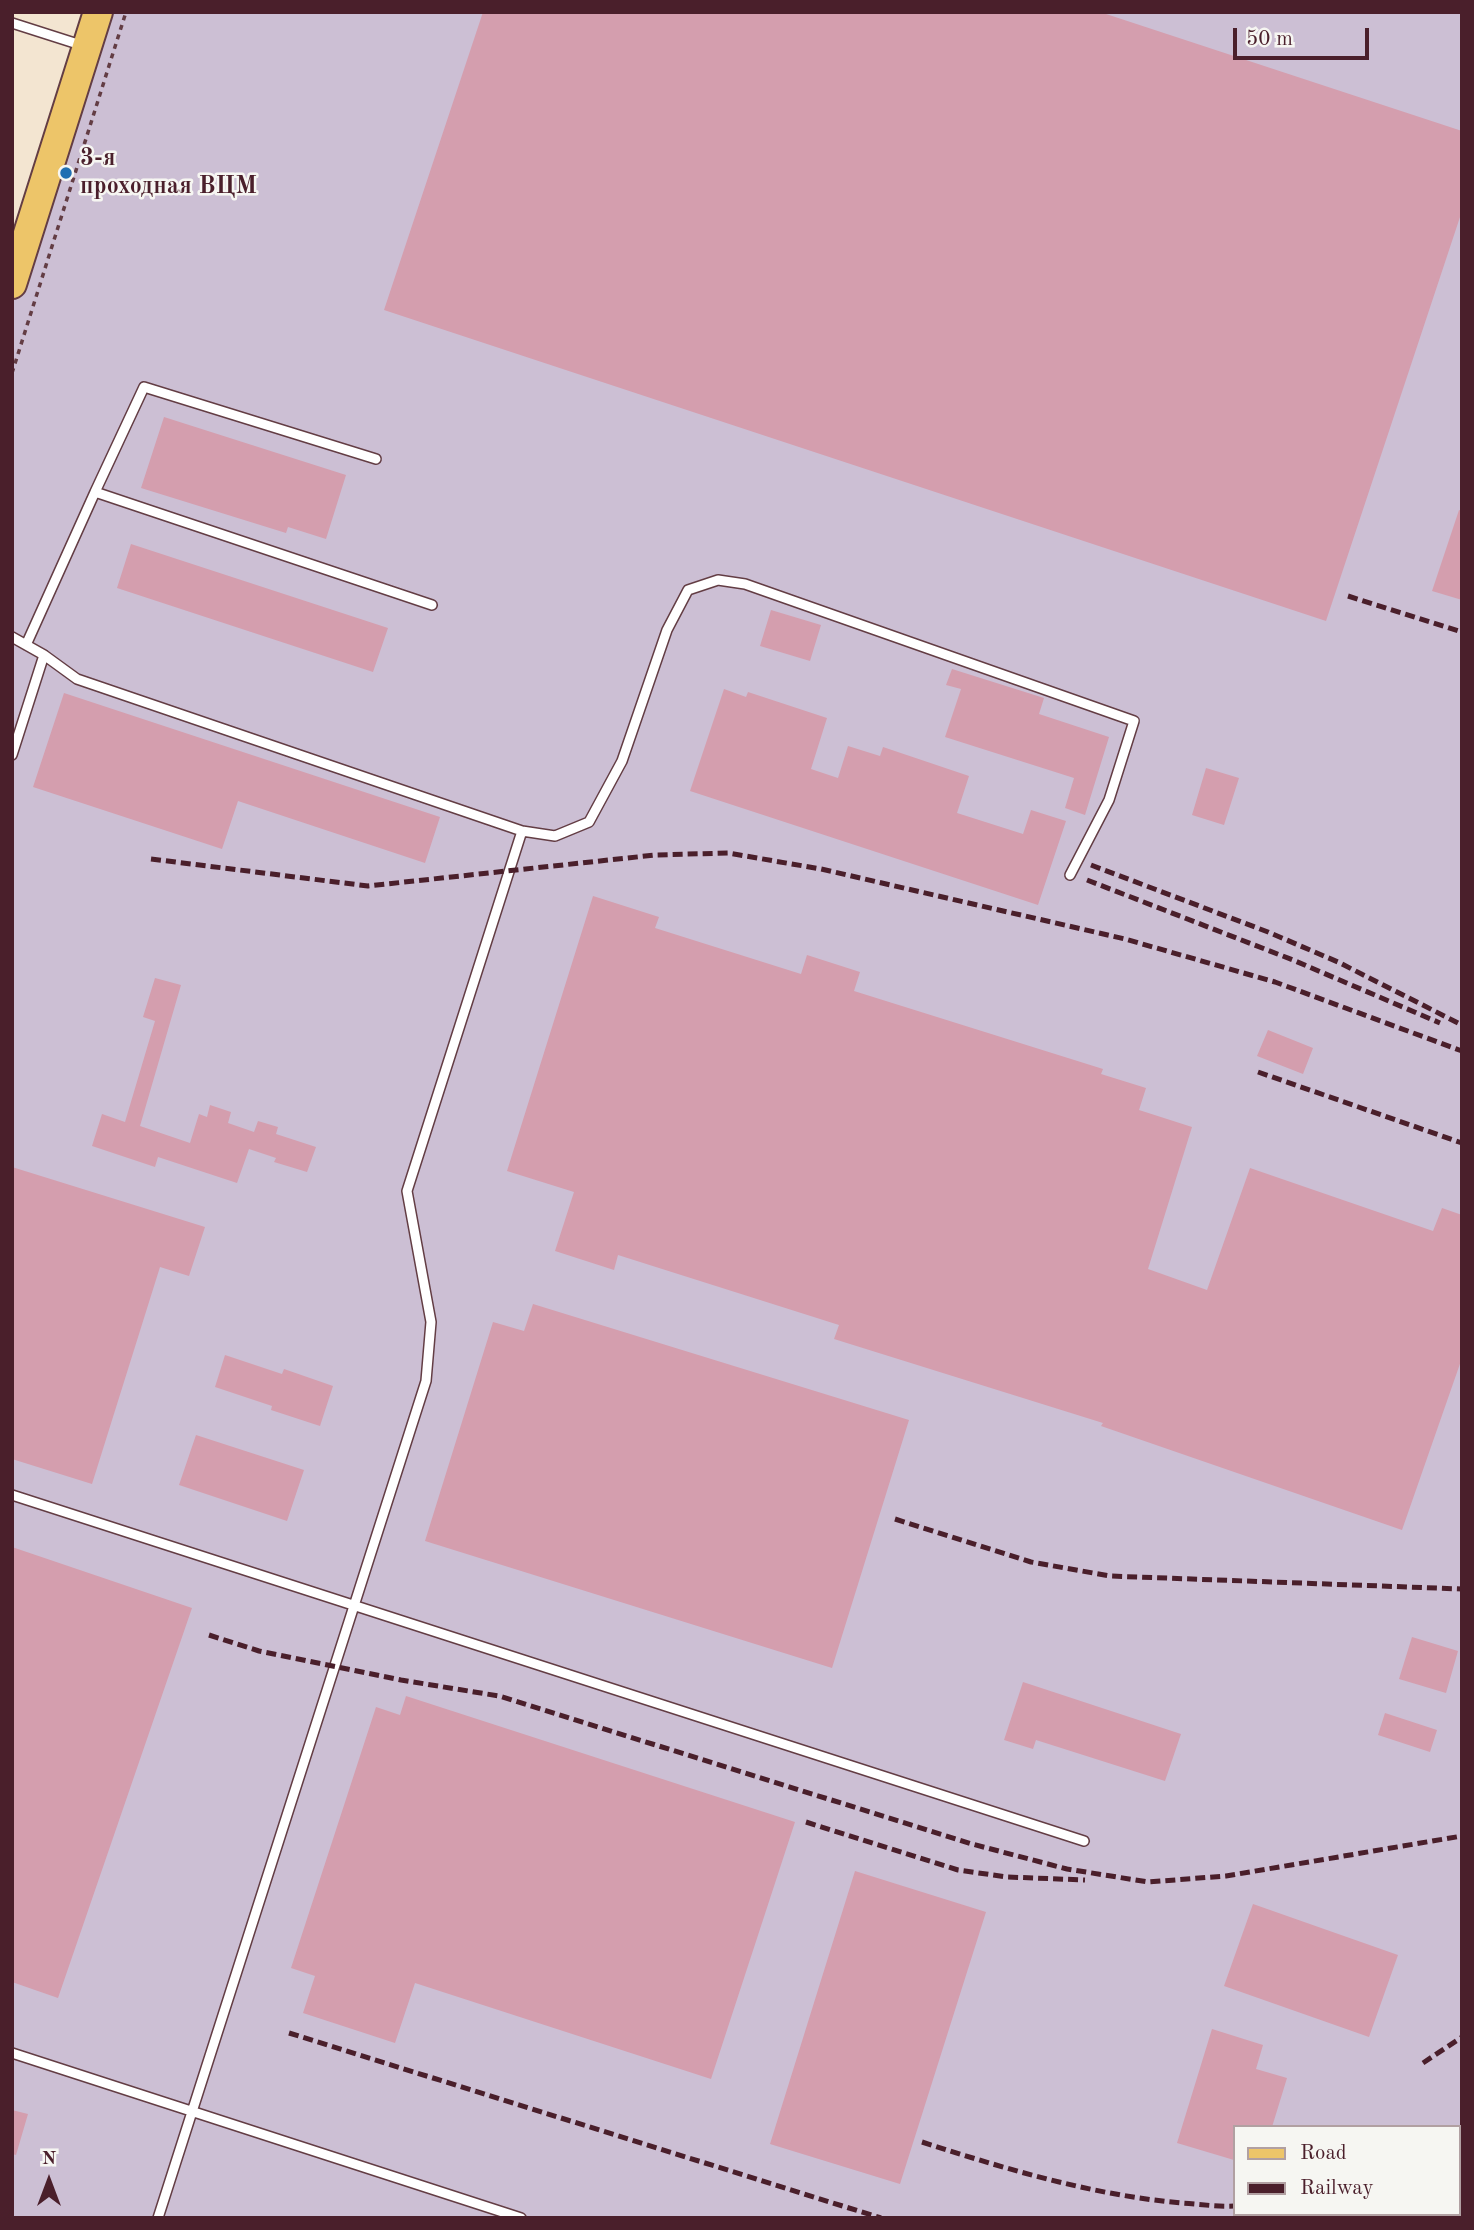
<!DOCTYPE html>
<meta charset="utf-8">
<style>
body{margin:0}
#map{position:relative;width:1474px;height:2230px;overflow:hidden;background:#f3e5d1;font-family:"Old Standard TT",serif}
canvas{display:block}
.frame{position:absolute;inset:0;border:14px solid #4a1f2b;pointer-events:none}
.legend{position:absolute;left:1233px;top:2125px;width:228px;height:91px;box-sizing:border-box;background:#f6f6f2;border:2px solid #b1a0a2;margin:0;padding:9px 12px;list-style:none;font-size:21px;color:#4a1f2b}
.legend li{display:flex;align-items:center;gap:14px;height:35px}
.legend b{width:35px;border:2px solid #b1a0a2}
.north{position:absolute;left:14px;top:2146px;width:70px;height:70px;-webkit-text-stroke:5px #f6f6f2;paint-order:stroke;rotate:0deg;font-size:19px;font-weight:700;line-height:28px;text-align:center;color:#4a1f2b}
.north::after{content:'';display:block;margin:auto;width:24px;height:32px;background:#4a1f2b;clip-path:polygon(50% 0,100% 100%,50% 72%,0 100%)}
.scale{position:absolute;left:1233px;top:28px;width:136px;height:32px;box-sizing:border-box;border:4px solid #4a1f2b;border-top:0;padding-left:9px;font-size:21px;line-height:24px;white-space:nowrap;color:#4a1f2b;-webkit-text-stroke:5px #f6f6f2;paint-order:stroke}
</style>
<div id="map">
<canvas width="1474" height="2230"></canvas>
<div class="frame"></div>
<ul class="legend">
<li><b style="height:9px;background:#edc569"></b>Road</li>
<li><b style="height:9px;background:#4a1f2b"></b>Railway</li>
</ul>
<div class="north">N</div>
<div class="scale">50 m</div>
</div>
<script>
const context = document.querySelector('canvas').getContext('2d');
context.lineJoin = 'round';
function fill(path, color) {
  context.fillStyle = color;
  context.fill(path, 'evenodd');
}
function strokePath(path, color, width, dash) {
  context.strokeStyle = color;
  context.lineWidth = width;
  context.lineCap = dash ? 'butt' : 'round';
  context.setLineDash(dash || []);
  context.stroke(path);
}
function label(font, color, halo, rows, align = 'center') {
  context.font = font + ' "Old Standard TT",serif';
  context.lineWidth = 5;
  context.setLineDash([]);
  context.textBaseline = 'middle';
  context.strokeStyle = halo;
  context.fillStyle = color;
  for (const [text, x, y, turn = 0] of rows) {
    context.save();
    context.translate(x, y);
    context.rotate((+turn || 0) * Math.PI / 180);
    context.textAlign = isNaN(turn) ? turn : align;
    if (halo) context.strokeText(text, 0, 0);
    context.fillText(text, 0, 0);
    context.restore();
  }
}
fill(new Path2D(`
 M 98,12 L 1462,12 L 1462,2218 L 12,2218 L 12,281 ZM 1234,2127 L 1458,2127 L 1458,2214 L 1234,2214 Z`), '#ccbfd4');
fill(new Path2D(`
 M 483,12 L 1100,12 L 1462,131 L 1462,211 L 1326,621 L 384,310 Z
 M 164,417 L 346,475 L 326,539 L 288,527 L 286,533 L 141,488 Z
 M 1459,510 L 1462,511 L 1462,600 L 1432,591 Z
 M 131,544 L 388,628 L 373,672 L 117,588 Z
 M 771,610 L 821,625 L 810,661 L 760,646 Z
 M 952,669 L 1044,698 L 1039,714 L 1109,737 L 1085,815 L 1065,808 L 1074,778 L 945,737 L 961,689 L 946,685 Z
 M 724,689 L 746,697 L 748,692 L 827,718 L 811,769 L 838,778 L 848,746 L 880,756 L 883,747 L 969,776 L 957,813 L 1023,834 L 1031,810 L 1066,821 L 1038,905 L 690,791 Z
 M 64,693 L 440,817 L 425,863 L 238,801 L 222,849 L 33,787 Z
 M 1206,768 L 1239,778 L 1224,825 L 1192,815 Z
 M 593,896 L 659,917 L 655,928 L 801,974 L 807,955 L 860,972 L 854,991 L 1103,1069 L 1101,1074 L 1146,1088 L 1139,1110 L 1192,1127 L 1148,1269 L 1207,1290 L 1250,1168 L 1433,1231 L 1442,1208 L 1462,1215 L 1462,1358 L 1402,1530 L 1101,1426 L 1103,1423 L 834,1339 L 839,1325 L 618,1255 L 614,1270 L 555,1251 L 574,1192 L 507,1171 Z
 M 155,978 L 181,985 L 140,1126 L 190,1143 L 199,1114 L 207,1117 L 210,1105 L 231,1112 L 228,1123 L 254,1132 L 258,1121 L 278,1127 L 276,1134 L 316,1147 L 307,1172 L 274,1162 L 276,1158 L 249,1149 L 237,1183 L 158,1157 L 155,1167 L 92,1146 L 102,1114 L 125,1122 L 155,1021 L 143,1017 Z
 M 1268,1030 L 1313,1048 L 1303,1074 L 1257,1056 Z
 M 12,1167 L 205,1227 L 189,1276 L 160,1267 L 92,1484 L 12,1459 Z
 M 533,1304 L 909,1420 L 832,1668 L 425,1541 L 493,1322 L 524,1331 Z
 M 225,1355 L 282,1374 L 284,1369 L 333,1386 L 320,1426 L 271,1410 L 272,1406 L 215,1387 Z
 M 196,1435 L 304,1470 L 287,1521 L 179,1485 Z
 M 12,1547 L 192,1608 L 58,1998 L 12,1982 Z
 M 1412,1637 L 1458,1651 L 1446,1693 L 1399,1679 Z
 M 1023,1682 L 1181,1734 L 1165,1781 L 1036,1740 L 1033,1749 L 1004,1740 Z
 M 406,1696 L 795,1822 L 711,2079 L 415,1983 L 395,2043 L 303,2013 L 315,1976 L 291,1968 L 376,1707 L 400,1715 Z
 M 1385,1713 L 1437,1730 L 1430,1752 L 1378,1735 Z
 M 855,1871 L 986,1912 L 900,2184 L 770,2144 Z
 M 1253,1904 L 1398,1955 L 1369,2037 L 1224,1986 Z
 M 1212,2029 L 1263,2045 L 1256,2069 L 1287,2078 L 1272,2127 L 1234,2127 L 1234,2160 L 1177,2143 Z
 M 12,2110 L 28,2114 L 16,2155 L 12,2154 Z`), '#d49eae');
const lane = new Path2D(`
 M 12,23 L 84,46
 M 95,492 L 144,387 L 376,459
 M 12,637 L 44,655 L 77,679 L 522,831 L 555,836 L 589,822 L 622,761 L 667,630 L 688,590 L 718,580 L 745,584 L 1134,721 L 1109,800 L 1070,875
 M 26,645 L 95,492 L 432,605
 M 12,755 L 44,655
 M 12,1495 L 1084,1841
 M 12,2053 L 521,2218
 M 158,2218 L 426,1381 L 431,1322 L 407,1191 L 522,831`);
const primary = new Path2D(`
 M 12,284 L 98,12`);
strokePath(lane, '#633d44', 12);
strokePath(primary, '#633d44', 32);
strokePath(new Path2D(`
 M 12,373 L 126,12`), '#633d44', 3.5, [5, 5]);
strokePath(lane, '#fff', 9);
strokePath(primary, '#edc569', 28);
strokePath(new Path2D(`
 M 1348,596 L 1462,632
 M 151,859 L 368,886 L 655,855 L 728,853 L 821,869 L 1125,939 L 1275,982 L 1462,1051
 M 1091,865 L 1268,932 L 1338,962 L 1462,1025
 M 1087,880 L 1293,960 L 1440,1023
 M 1258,1072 L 1462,1143
 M 895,1519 L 1031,1562 L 1110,1576 L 1462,1589
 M 209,1635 L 259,1651 L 401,1680 L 499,1696 L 972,1844 L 1067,1869 L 1148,1882 L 1226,1876 L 1462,1836
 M 806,1822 L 958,1870 L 1007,1877 L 1085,1880
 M 289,2033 L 881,2218
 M 1423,2063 L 1462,2037
 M 922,2142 C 1006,2169 1092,2195 1181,2203 C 1199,2204 1217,2207 1234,2206
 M 1458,2145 L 1462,2143
 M 1458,2205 L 1462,2203
 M 1439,2218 L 1445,2214`), '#4a1f2b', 5, [10, 5]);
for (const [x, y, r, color] of [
 [66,173,7,"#1f6fb2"]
]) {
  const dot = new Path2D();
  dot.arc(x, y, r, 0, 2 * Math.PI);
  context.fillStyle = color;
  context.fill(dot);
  strokePath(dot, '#f6f6f2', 2.5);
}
label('bold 24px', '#4a1f2b', '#f6f6f2', [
 ["3-я",80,159],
 ["проходная ВЦМ",80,187]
], 'left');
</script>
